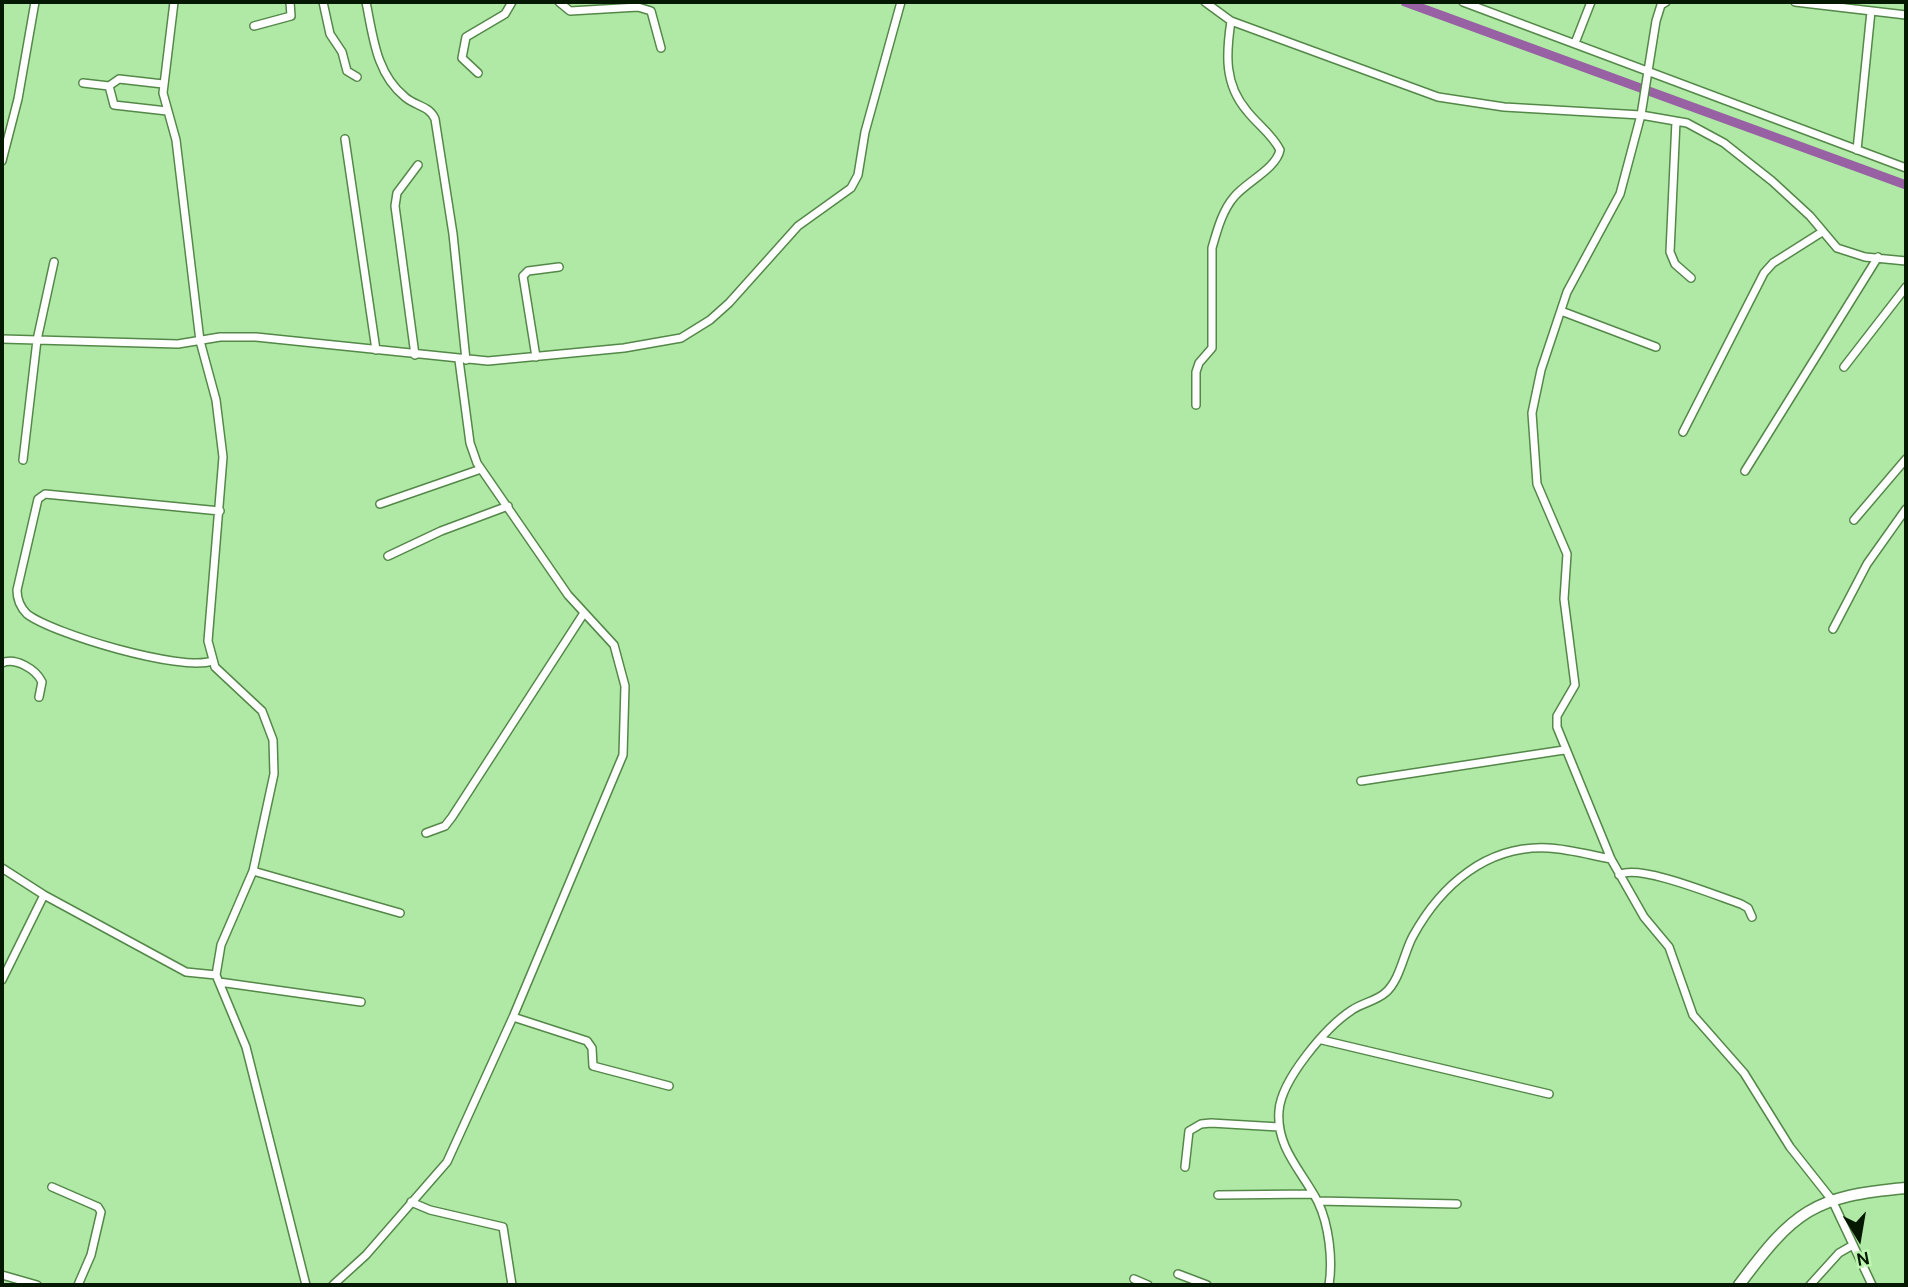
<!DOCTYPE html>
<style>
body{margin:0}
#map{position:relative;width:1908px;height:1287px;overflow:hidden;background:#b0e8a5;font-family:Karla,sans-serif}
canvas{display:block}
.frame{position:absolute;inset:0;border:4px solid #051902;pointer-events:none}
.north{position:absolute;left:1824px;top:1203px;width:70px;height:70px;-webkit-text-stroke:5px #bdf5b1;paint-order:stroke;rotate:169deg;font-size:19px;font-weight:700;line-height:28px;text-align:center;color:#051902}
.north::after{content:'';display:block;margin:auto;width:24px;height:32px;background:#051902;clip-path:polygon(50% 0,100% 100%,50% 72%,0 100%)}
</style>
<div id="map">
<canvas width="1908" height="1287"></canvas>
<div class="frame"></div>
<div class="north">N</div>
</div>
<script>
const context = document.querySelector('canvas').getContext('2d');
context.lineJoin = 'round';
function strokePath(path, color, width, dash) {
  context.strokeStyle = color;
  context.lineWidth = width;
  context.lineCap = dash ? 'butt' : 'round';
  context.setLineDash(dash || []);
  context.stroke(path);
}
strokePath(new Path2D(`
 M 1405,2 L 1906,185`), '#9761a3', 9);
const street = new Path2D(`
 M 174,2 L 163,93 L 176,140 L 200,341 L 216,400 L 223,457 L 208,641 L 215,667 L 262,711 L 273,740 L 274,774 L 253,871 L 221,945 L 216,975 L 246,1047 L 306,1285
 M 323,2 L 330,34 L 342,52 L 347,71 L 357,77
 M 366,2 C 373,36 376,74 405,97 C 415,106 430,106 435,119 L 453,234 L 466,360
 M 559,2 L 570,11 L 638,7 L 651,11 L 661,48
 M 1205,2 L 1231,21 L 1438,97 L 1504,107 L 1641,115 L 1687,123 L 1724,143 L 1772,181 L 1810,216 L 1837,248 L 1865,257 L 1906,261
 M 1463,2 L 1906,168
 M 1666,2 L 1661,5 L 1656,21 L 1641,115 L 1620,194 L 1567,292 L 1541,370 L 1532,413 L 1537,484 L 1567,554 L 1564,599 L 1575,685 L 1557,716 L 1557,727 L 1611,859 L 1644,917 L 1669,947 L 1693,1015 L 1744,1073 L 1790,1147 L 1832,1200 L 1872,1285
 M 1795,2 L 1906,15
 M 254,26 L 291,16 L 290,2
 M 1575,43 L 1591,2
 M 478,73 L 462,58 L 466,37 L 505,14 L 512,2
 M 83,83 L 109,86 L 114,105 L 167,111
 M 109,86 L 119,79 L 163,84
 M 1676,121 L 1670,252 L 1675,264 L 1691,278
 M 345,139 L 376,350
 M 1857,150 L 1871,11
 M 2,161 L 18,99 L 35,2
 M 1561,311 L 1656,347
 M 2,339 L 178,344 L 220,337 L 256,337 L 488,361 L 624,348 L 681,338 L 710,320 L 729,303 L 798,226 L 851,188 L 858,175 L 865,132 L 901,2
 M 415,355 L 395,206 L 397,193 L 418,165
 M 536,357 L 523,276 L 528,271 L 559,267
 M 1844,367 L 1906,287
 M 1196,405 L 1196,372 L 1199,363 L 1212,348 L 1212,248 C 1217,231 1222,211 1234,197 C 1246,182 1276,169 1280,150 C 1272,134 1258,125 1247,111 C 1224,84 1226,54 1231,21
 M 1683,432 L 1764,273 L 1773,263 L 1822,232
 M 23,460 L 37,340 L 54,262
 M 1745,471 L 1878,257
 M 380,504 L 481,469
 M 1854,520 L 1906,459
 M 388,556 L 441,531 L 508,506
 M 1833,629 L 1867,564 L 1906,509
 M 212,661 C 182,672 53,634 27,614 C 20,607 17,599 17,590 L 38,499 L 45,494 L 220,511
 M 2,663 C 15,657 36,669 42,682 L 39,697
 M 1361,781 L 1564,750
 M 426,833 L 445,826 L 452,817 L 584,613
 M 2,868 L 44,895 L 186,972 L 216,975
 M 253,871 L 400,913
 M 1619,875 C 1638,863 1717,896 1741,904 L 1748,908 L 1752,917
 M 2,980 L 44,895
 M 219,982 L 361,1002
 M 513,1017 L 587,1041 L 592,1048 L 593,1066 L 669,1086
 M 1322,1040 L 1549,1094
 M 1185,1167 L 1189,1131 L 1201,1124 L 1211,1123 L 1279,1127
 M 52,1187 L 98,1207 L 101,1212 L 91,1255 L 78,1285
 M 1218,1195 L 1313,1194
 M 1318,1201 L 1457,1204
 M 411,1202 L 430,1210 L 503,1227 L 512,1285
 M 1178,1274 L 1207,1285
 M 2,1275 L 37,1285
 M 1134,1279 L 1148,1285
 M 333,1285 L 366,1255 L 447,1162 L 513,1017 L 623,755 L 625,686 L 614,645 L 568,595 L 477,463 L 470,443 L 459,360
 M 1329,1285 C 1333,1260 1329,1225 1318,1202 C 1302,1171 1276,1148 1279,1111 C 1281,1080 1326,1027 1352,1010 C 1362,1003 1376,1001 1385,993 C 1400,981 1404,952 1413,936 C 1441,885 1487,845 1548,848 C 1569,849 1590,855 1611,859
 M 1810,1285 L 1839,1253 L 1853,1245`);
const secondary = new Path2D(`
 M 1739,1285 C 1794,1211 1813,1196 1906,1188`);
strokePath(street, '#548849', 10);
strokePath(secondary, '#548849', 13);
strokePath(street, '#fff', 7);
strokePath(secondary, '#fff', 10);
</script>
